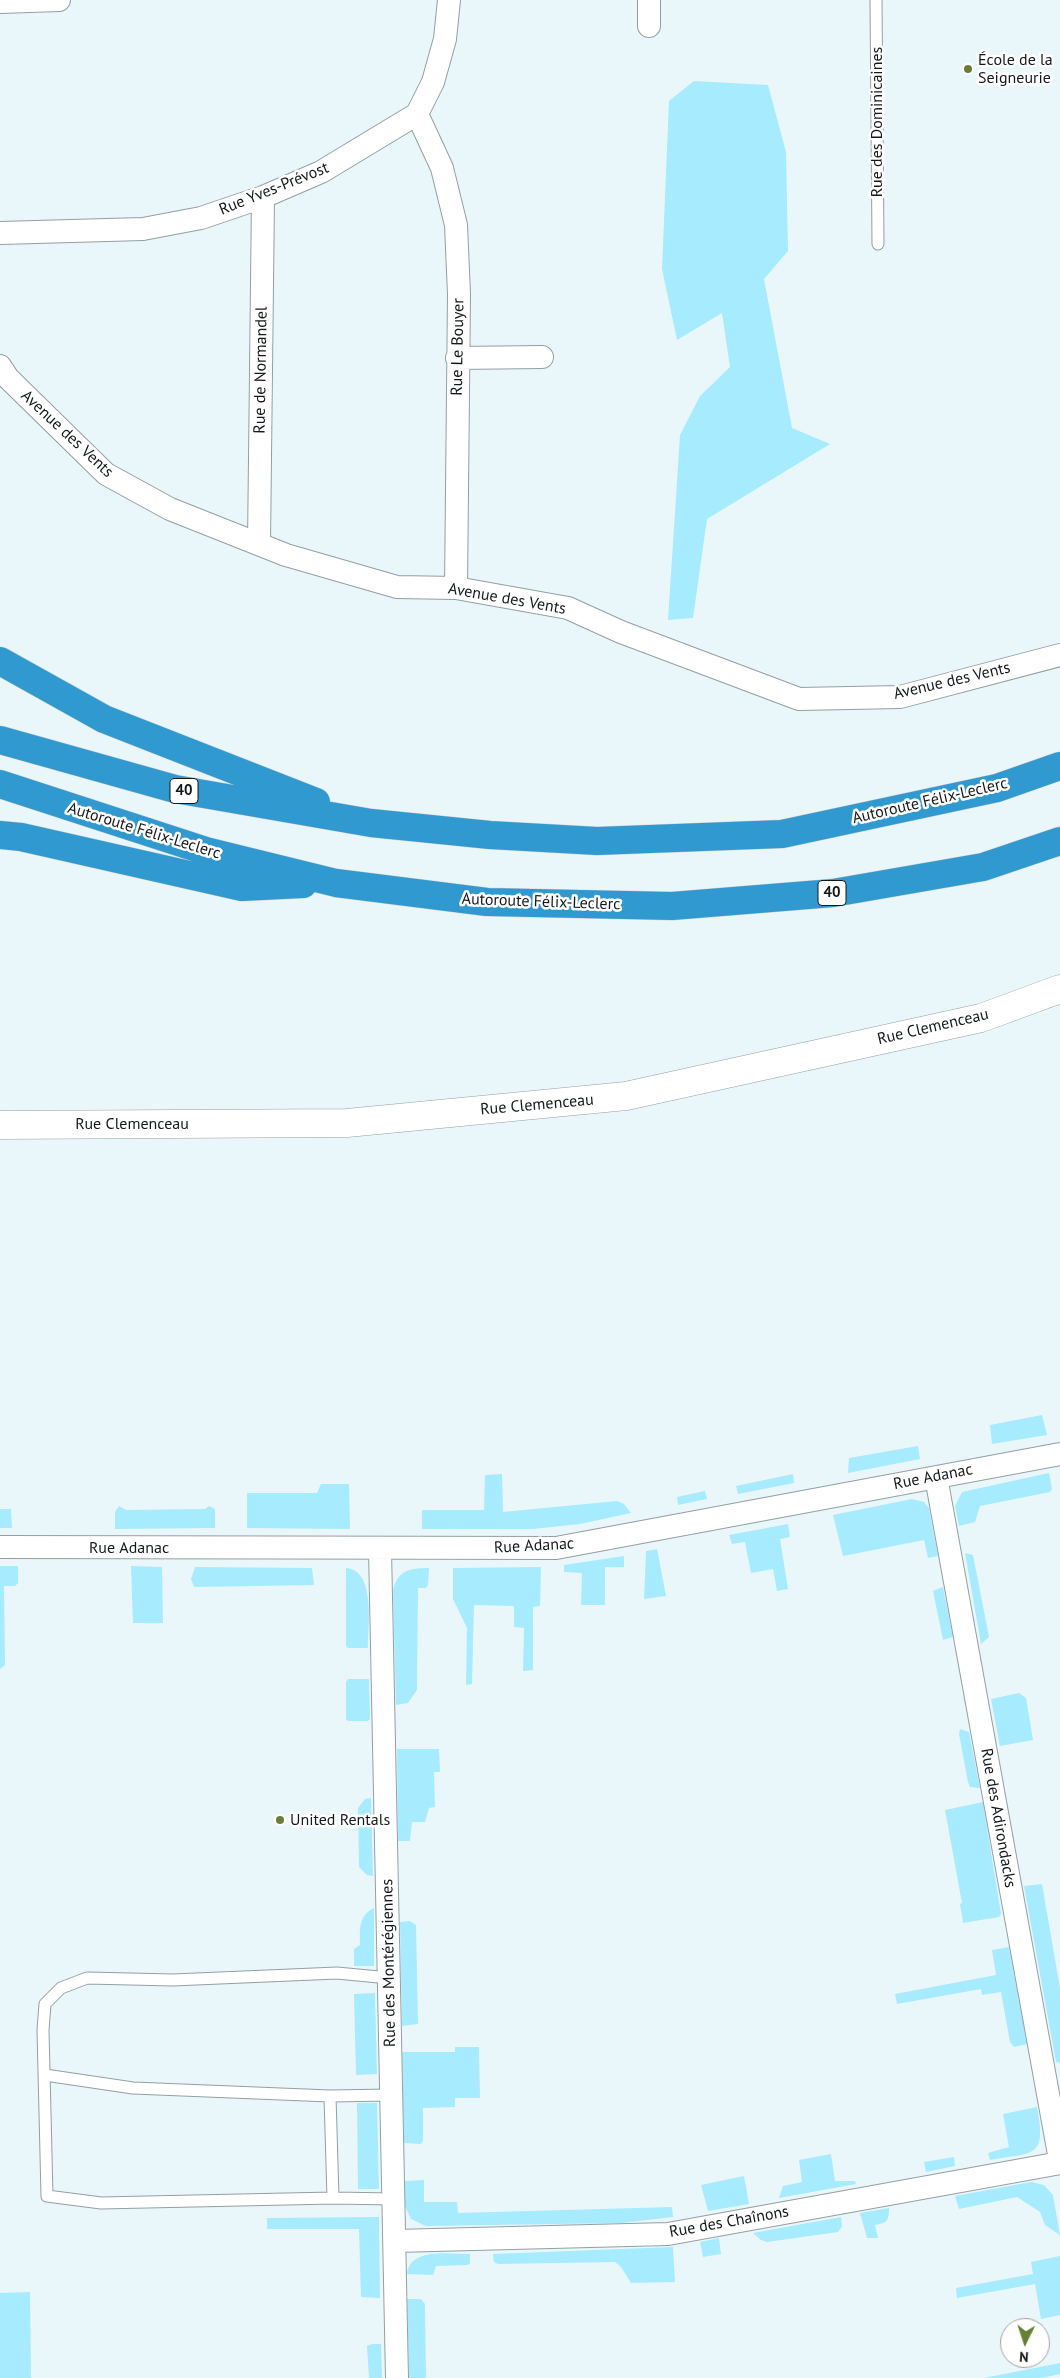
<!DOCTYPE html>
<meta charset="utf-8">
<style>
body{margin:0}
#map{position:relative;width:1060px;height:2378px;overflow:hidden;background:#eaf7fa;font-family:"PT Sans",sans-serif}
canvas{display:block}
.north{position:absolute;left:1000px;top:2318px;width:50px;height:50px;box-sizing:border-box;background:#fff;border:1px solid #a1a3a3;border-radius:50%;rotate:184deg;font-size:14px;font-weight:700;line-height:20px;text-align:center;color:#14181a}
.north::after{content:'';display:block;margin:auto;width:18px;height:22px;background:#677f31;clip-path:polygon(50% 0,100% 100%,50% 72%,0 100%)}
</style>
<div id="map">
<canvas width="1060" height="2378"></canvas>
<div class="north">N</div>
</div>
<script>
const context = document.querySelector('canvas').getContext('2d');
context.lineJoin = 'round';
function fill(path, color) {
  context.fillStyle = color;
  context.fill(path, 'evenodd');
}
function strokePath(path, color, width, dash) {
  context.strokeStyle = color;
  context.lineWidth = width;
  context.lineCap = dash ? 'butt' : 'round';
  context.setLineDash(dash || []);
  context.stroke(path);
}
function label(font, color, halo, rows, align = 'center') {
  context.font = font + ' "PT Sans",sans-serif';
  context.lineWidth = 5;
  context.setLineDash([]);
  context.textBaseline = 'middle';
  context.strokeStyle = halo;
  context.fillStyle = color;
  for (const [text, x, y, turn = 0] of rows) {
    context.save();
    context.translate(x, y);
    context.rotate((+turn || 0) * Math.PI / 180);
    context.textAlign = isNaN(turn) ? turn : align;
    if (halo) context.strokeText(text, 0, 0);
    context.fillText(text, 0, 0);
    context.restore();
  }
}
fill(new Path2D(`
 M 694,81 L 768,85 L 786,152 L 788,251 L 764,279 L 792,428 L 830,444 L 707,519 L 693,618 L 668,620 L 680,435 L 700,396 L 730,367 L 722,313 L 677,340 L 662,269 L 669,101 Z
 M 1042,1415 L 1047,1435 L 992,1444 L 990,1425 Z
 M 918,1446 L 920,1459 L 848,1473 L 849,1458 Z
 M 1049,1473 L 1052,1489 L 1050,1492 L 980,1506 L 975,1522 L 959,1526 L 955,1506 L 962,1492 Z
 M 502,1474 L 503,1512 L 617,1501 L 624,1504 L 631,1513 L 580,1524 L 533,1529 L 422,1529 L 422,1510 L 484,1510 L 485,1475 Z
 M 793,1474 L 794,1483 L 738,1494 L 736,1486 Z
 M 321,1484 L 349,1484 L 350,1529 L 247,1528 L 247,1493 L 317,1493 Z
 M 705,1491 L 707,1499 L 678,1505 L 677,1497 Z
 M 912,1499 L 924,1502 L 929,1508 L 938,1556 L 928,1558 L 924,1540 L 843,1556 L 833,1515 Z
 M 119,1506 L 126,1510 L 205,1509 L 209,1506 L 215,1509 L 215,1528 L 115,1529 L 115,1512 Z
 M 0,1509 L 11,1509 L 12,1528 L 0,1528 Z
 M 788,1524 L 790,1537 L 780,1539 L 788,1589 L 777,1591 L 773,1569 L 751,1573 L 745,1542 L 732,1544 L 729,1535 Z
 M 657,1549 L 666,1596 L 644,1599 L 646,1551 Z
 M 965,1553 L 973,1555 L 989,1637 L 981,1644 Z
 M 624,1556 L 624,1567 L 605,1567 L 605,1605 L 581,1605 L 582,1573 L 564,1572 L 564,1565 Z
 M 0,1566 L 18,1566 L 18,1583 L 15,1586 L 4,1586 L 5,1665 L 0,1669 Z
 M 131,1566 L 162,1567 L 163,1623 L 133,1623 Z
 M 195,1567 L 312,1568 L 314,1585 L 194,1587 L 191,1579 Z
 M 541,1567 L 540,1606 L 533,1607 L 533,1670 L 523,1671 L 524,1628 L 514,1627 L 514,1606 L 474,1605 L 472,1684 L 466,1685 L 467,1628 L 453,1599 L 453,1568 Z
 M 346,1568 C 376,1570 368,1626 368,1648 L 348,1648 L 346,1646 Z
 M 429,1568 L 428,1585 L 426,1588 L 418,1588 L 417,1690 L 408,1703 L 396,1705 L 393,1590 C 398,1570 410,1568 429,1568 Z
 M 943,1587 L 953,1637 L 943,1640 L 933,1591 Z
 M 348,1679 L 369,1679 L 370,1719 L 368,1721 L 348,1721 L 346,1719 L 346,1682 Z
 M 1019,1693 L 1026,1698 L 1033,1740 L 1000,1746 L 991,1699 Z
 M 960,1729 L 969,1732 L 980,1788 L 970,1787 L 968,1782 L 959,1734 Z
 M 397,1749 L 439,1749 L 440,1772 L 434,1772 L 435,1807 L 429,1808 L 425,1822 L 412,1822 L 410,1841 L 398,1841 Z
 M 371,1798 L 373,1876 L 367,1875 L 359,1867 L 358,1808 L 365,1799 Z
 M 983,1802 L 1001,1914 L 999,1917 L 963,1923 L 960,1904 L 962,1903 L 945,1810 Z
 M 1042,1884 L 1060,1988 L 1060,2063 L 1056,2062 L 1024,1886 Z
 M 374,1908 L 374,1966 L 354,1966 L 354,1949 L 360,1945 C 360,1929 358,1916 374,1908 Z
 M 410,1921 L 416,1925 L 418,2024 L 402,2026 L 400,1922 Z
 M 1009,1947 L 1027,2044 L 1014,2047 L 1010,2042 L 1001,1992 L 982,1995 L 981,1989 L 897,2004 L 895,1994 L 996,1975 L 992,1950 Z
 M 375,1993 L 377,2074 L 356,2075 L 354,1994 Z
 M 455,2047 L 479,2047 L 480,2098 L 455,2098 L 455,2107 L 423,2108 L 423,2141 L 421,2144 L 404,2143 L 402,2052 L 455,2052 Z
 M 357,2103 L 377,2103 L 379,2189 L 358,2189 Z
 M 1037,2107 C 1047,2159 1034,2152 990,2160 L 988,2153 L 1009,2147 L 1003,2114 Z
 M 831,2154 L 835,2181 L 855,2181 L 856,2184 L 779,2198 L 783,2186 L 802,2182 L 799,2160 Z
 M 954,2157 L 955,2166 L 926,2172 L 924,2162 Z
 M 744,2176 L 749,2204 L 708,2211 L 701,2185 Z
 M 424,2180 L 424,2202 L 457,2202 L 458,2213 L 672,2207 L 673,2217 L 621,2223 L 426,2226 L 411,2219 L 405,2206 L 405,2181 Z
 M 1031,2182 L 1044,2185 L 1053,2195 L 1060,2235 L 1045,2225 L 1040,2212 L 1017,2197 L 959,2209 L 955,2196 Z
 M 889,2208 C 889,2221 887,2223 875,2225 L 878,2238 L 867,2238 L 860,2213 Z
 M 379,2217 L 380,2298 L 361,2297 L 359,2229 L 267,2229 L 267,2218 Z
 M 841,2217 L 842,2226 L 838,2232 L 767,2242 L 761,2240 L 753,2233 Z
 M 719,2238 L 721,2254 L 703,2257 L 700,2242 Z
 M 673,2247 L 675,2282 L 631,2283 L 621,2267 L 615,2262 L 498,2264 L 494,2262 L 493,2254 Z
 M 470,2254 L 470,2263 L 468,2265 L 436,2266 L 433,2275 L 407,2274 C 410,2247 450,2254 470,2254 Z
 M 1060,2256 L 1060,2315 L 1041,2319 L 1035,2284 L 957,2298 L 956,2288 L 1033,2274 L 1031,2262 Z
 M 30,2292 L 31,2378 L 0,2378 L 0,2293 Z
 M 407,2299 L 421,2299 L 425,2304 L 426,2378 L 409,2378 Z
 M 372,2344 L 381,2344 L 382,2378 L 369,2378 L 367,2346 Z
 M 1060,2363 L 1060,2374 L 1042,2378 L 984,2378 Z`), '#a6ebff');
const service = new Path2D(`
 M 876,0 L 878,244
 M 389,1978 L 337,1973 L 173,1980 L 87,1978 L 61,1988 L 45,2004 L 43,2030 L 47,2196 L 101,2203 L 333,2198 L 330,2096 L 391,2095
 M 45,2075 L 133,2088 L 330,2096
 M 333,2198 L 394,2199`);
const minor = new Path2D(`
 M 649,0 L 649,26
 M 0,2 L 59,0
 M 417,114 L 442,168 L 456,225 L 459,294 L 456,588
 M 0,233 L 143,229 L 201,218 L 263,197 L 321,172 L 417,114 L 433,82 L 445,39 L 449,0
 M 457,358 L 542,357
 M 0,366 L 8,378 L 106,474 L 170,509 L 286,555 L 397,587 L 456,588 L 568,608 L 621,632 L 799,699 L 900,697 L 1060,655
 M 259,544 L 263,197
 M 936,1477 L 1060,2160
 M 0,1547 L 556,1548 L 1060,1454
 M 380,1549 L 397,2378
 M 395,2241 L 668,2234 L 1060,2163`);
const tertiary = new Path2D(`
 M 0,1125 L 347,1123 L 626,1096 L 981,1018 L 1060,989`);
const motorway = new Path2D(`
 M 0,661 L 104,719 L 316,802
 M 0,740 L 175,789 L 371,823 L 490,835 L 597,841 L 782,834 L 997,788 L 1060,766
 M 0,784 L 206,851 L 336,883 L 487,902 L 672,906 L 833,893 L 983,867 L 1060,841
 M 0,835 L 21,837 L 242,887 L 303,884`);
strokePath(service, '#949fa3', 13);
strokePath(minor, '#949fa3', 24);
strokePath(tertiary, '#949fa3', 29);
strokePath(motorway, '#d0d1d1', 29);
strokePath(service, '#fff', 11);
strokePath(minor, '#fff', 22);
strokePath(tertiary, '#fff', 28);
strokePath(motorway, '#3099cf', 28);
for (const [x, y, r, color] of [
 [968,69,5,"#677f31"],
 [280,1820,5,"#677f31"]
]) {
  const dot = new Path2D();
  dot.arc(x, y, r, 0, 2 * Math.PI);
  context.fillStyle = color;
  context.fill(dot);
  strokePath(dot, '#fff', 2);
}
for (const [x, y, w] of [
 [184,791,28],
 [832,893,28]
]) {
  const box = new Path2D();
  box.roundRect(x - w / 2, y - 12.5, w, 25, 4);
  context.fillStyle = '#fff';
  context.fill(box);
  strokePath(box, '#14181a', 1);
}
label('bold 15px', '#14181a', null, [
 ["40",184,791],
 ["40",832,893]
]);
label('16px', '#14181a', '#fff', [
 ["École de la",978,60],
 ["Seigneurie",978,78],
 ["United Rentals",290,1820]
], 'left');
label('16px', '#14181a', '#fff', [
 ["Rue des Dominicaines",877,122,-90],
 ["Rue Yves-Prévost",274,189,-22],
 ["Rue Le Bouyer",458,347,-89],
 ["Rue de Normandel",261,370,-89],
 ["Avenue des Vents",67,434,43],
 ["Avenue des Vents",507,599,10],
 ["Avenue des Vents",952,681,-13],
 ["Autoroute Félix-Leclerc",930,801,-13],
 ["Autoroute Félix-Leclerc",144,831,17],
 ["Autoroute Félix-Leclerc",541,902,2],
 ["Rue Clemenceau",933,1027,-13],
 ["Rue Clemenceau",537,1105,-5],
 ["Rue Clemenceau",132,1124],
 ["Rue Adanac",933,1477,-11],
 ["Rue Adanac",534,1546,-3],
 ["Rue Adanac",129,1548],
 ["Rue des Adirondacks",998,1818,80],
 ["Rue des Montérégiennes",389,1963,-91],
 ["Rue des Chaînons",729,2222,-10]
]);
</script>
